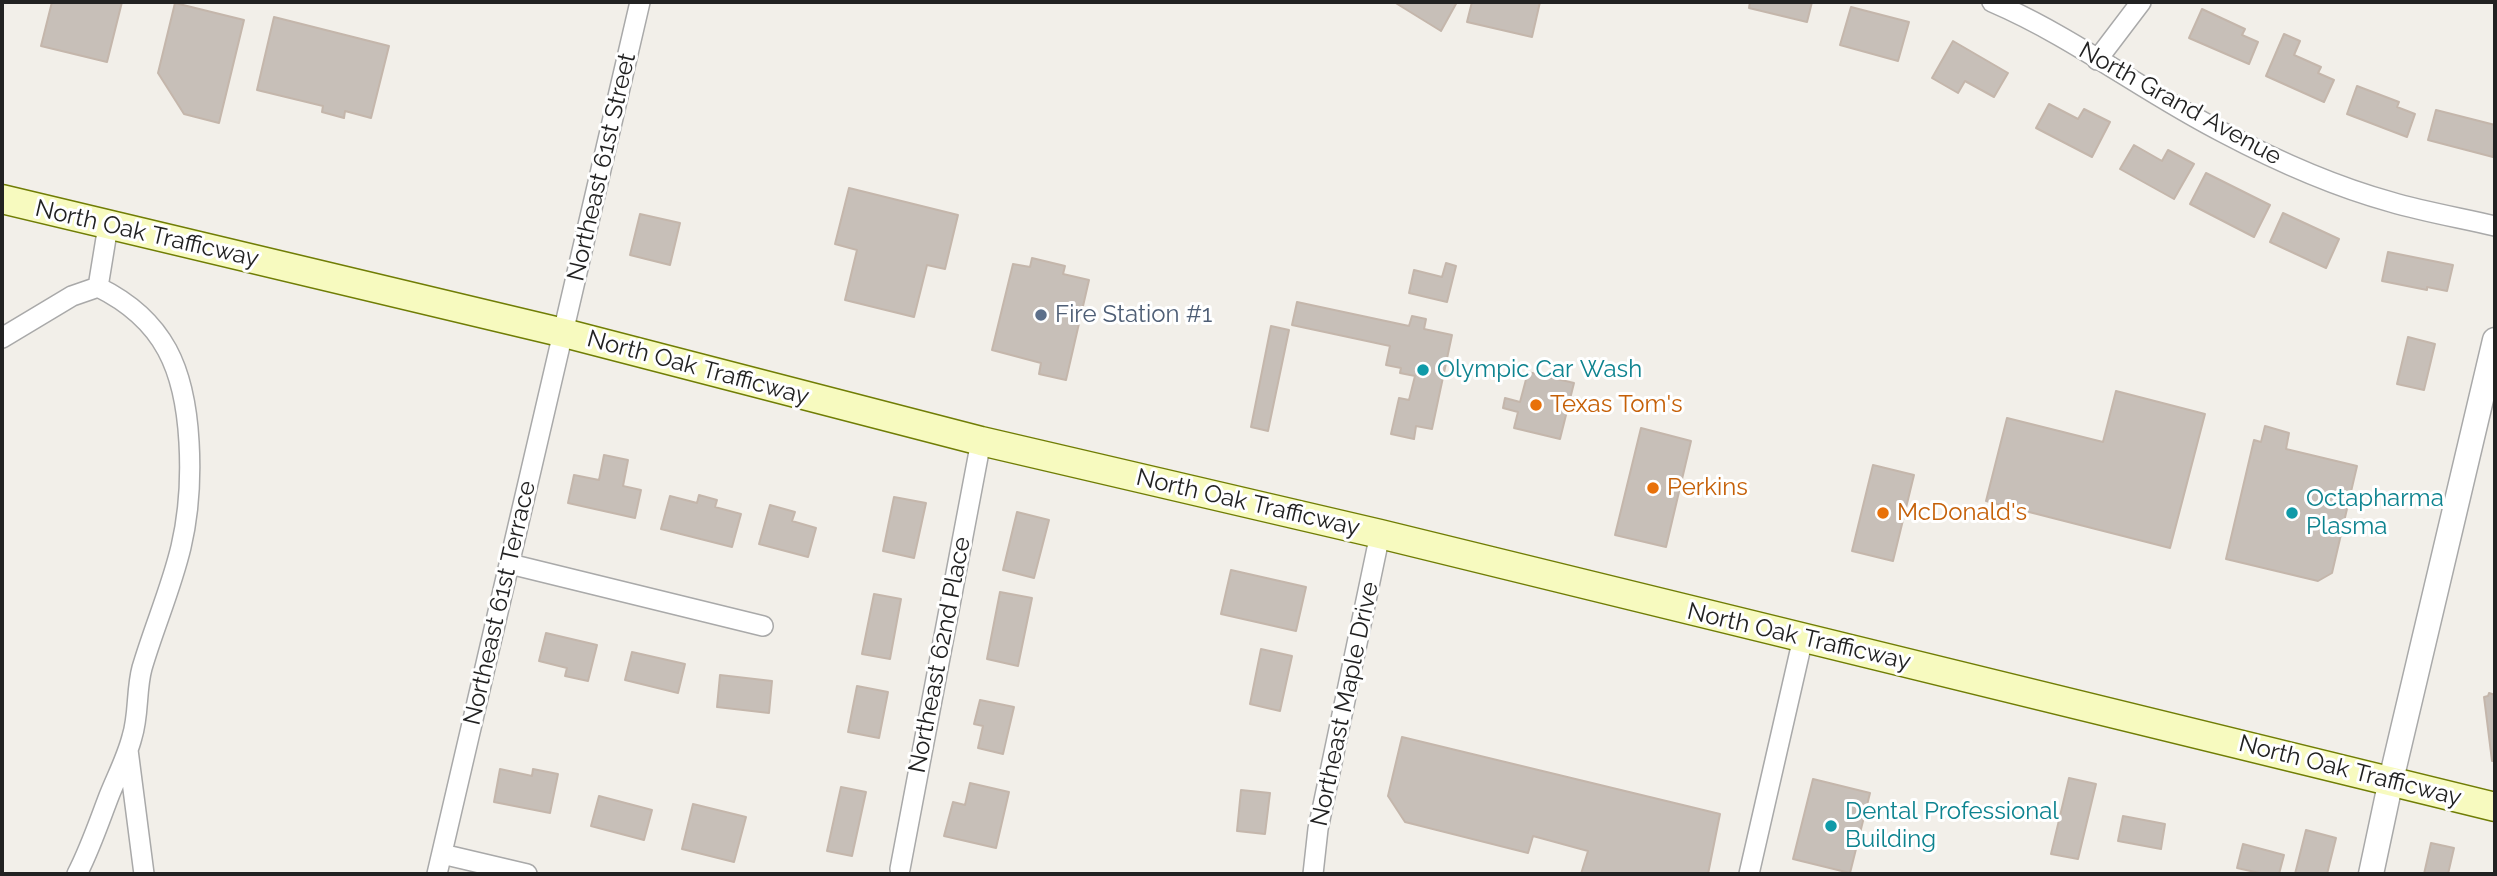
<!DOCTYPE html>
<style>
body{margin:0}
#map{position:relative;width:2497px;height:876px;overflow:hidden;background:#f2efe9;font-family:Raleway,sans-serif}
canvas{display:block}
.frame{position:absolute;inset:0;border:4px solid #222;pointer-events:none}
</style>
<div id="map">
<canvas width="2497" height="876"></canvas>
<div class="frame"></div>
</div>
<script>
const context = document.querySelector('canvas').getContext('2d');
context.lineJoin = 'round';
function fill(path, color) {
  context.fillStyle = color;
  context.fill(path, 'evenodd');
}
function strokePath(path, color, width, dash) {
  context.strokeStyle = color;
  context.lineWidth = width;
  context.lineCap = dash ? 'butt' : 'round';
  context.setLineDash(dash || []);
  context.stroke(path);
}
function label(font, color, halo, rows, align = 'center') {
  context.font = font + ' Raleway,sans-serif';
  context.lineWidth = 6;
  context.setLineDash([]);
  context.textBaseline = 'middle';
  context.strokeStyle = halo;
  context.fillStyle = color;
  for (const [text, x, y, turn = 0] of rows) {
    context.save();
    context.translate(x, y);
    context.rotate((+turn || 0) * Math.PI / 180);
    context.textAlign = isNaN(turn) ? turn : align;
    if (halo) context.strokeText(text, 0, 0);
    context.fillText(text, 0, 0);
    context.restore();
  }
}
const building = new Path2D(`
 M 52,2 L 122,2 L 107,62 L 41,46 Z
 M 1394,2 L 1457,2 L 1441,31 Z
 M 1472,2 L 1540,2 L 1532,37 L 1467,22 Z
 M 1750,2 L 1812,2 L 1807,22 L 1749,8 Z
 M 175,3 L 244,20 L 219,123 L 184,114 L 158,73 Z
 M 1851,7 L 1909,22 L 1898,61 L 1840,45 Z
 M 2202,9 L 2245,29 L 2242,35 L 2258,42 L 2249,64 L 2189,38 Z
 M 274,17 L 389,46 L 371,118 L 345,111 L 344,118 L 322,112 L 323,106 L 257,90 Z
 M 2284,34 L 2300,41 L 2294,55 L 2321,67 L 2318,73 L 2334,80 L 2324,102 L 2266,76 Z
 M 1953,41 L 2008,73 L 1994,97 L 1965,81 L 1958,93 L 1932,78 Z
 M 2357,86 L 2399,102 L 2397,107 L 2415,114 L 2407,137 L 2347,114 Z
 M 2049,104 L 2078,119 L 2084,109 L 2110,122 L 2092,157 L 2036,128 Z
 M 2436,110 L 2495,125 L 2493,157 L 2428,140 Z
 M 2134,145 L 2162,161 L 2168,150 L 2194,164 L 2174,199 L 2120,169 Z
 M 2206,173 L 2270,205 L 2254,237 L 2190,204 Z
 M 849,188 L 958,215 L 945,269 L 927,265 L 914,317 L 845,300 L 857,250 L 835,244 Z
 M 2283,213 L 2339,239 L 2326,268 L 2270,242 Z
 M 640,214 L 680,223 L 670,265 L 630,255 Z
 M 2388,252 L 2453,265 L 2447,291 L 2427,287 L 2427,290 L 2382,281 Z
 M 1032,258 L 1065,266 L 1063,274 L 1089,280 L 1066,380 L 1039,374 L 1041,363 L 992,350 L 1013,264 L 1030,267 Z
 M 1446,263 L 1456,266 L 1447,302 L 1409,293 L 1414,270 L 1442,277 Z
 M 1297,302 L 1409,326 L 1412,316 L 1426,319 L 1424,329 L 1452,335 L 1432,429 L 1416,426 L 1414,439 L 1391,434 L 1399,398 L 1409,400 L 1415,376 L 1400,373 L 1401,368 L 1386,365 L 1390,346 L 1292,325 Z
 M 1271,326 L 1289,330 L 1268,431 L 1251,427 Z
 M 2408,337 L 2435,344 L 2424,390 L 2397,384 Z
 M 1528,372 L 1574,383 L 1560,439 L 1514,428 L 1518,412 L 1503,408 L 1505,398 L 1520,402 Z
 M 2116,391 L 2205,414 L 2170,548 L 1986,501 L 2007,418 L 2103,442 Z
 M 2265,426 L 2289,433 L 2286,449 L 2357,466 L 2332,573 L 2318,581 L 2226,559 L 2254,440 L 2261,442 Z
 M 1641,428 L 1691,441 L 1666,547 L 1615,535 Z
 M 604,455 L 628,460 L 623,486 L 641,490 L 635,518 L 568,503 L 574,475 L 599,480 Z
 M 1873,465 L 1914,475 L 1893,561 L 1852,551 Z
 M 699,495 L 717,500 L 715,507 L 741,514 L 732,547 L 661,529 L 670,496 L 697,503 Z
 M 894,497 L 926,503 L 914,558 L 883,551 Z
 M 770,505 L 795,512 L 792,521 L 816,528 L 808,557 L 759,544 Z
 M 1017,512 L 1049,520 L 1034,578 L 1003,570 Z
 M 1231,570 L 1306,587 L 1296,631 L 1221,614 Z
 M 1000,592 L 1032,598 L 1018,666 L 987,659 Z
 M 874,594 L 901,599 L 890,659 L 862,654 Z
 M 546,633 L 597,645 L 588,681 L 565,676 L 567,668 L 539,661 Z
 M 1261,649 L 1292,656 L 1280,711 L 1250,704 Z
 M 632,652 L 685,664 L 678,693 L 625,680 Z
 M 720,675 L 772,681 L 769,713 L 717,707 Z
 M 857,686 L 888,692 L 879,738 L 848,732 Z
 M 2489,693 L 2495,695 L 2495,761 L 2492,761 L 2484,697 L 2488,696 Z
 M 980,700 L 1014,707 L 1003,754 L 978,748 L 983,726 L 974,724 Z
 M 1402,737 L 1720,814 L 1708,874 L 1581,874 L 1588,851 L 1533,836 L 1528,853 L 1405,822 L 1388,796 Z
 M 500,769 L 532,776 L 533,769 L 558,774 L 550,813 L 494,802 Z
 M 2069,778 L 2096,784 L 2078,859 L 2051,854 Z
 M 1813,779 L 1870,793 L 1850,873 L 1793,859 Z
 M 970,783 L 1009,792 L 996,848 L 944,836 L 953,802 L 965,805 Z
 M 841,787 L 866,792 L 852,856 L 827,851 Z
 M 1241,790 L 1270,793 L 1265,834 L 1237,831 Z
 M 599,796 L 652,810 L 644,840 L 591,826 Z
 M 693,804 L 746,817 L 734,862 L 682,849 Z
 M 2123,816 L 2165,824 L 2161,849 L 2118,841 Z
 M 2306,830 L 2336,838 L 2327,874 L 2295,874 Z
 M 2431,843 L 2454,848 L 2448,874 L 2424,874 Z
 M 2243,844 L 2284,855 L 2279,874 L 2264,874 L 2237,868 Z`);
fill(building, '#c7bfb8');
strokePath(building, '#c4b6ab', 2);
const minor = new Path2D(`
 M 1992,2 C 2074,37 2145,93 2224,133 C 2277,161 2333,186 2391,202 C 2425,212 2461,218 2495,226
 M 2097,60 L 2141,2
 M 98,287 L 108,226
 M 2,338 L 72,296 L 98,287
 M 510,564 L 763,626
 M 128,750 L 144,874
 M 442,854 L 527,874
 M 900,869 L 981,441
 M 77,874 C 90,849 99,822 109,796 C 117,776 127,757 132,737 C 139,715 136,690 142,668 C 154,627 171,589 181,547 C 189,513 191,477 189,442 C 185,370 165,320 98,287
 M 437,874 L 640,2
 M 1313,874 L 1318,829 L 1380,534
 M 1749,874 L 1803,638`);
const tertiary = new Path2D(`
 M 2371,874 L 2391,780 L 2495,340`);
const secondary = new Path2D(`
 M 2,199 L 564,333 L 981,441 L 1380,534 L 2495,807`);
strokePath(minor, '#a9a9a9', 22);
strokePath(tertiary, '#a9a9a9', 27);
strokePath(secondary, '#707d05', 31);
strokePath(minor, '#fff', 19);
strokePath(tertiary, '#fff', 24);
strokePath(secondary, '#f7fabf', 28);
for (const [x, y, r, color] of [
 [1041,315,7,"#5c6f8a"],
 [1423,370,7,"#0f9aa8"],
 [1536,405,7,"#e8710a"],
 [1653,488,7,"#e8710a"],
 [1883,513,7,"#e8710a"],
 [2292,513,7,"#0f9aa8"],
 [1831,826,7,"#0f9aa8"]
]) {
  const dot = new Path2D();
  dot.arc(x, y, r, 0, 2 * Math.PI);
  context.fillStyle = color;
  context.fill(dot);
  strokePath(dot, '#fff', 2.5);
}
label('24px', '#222', '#fff', [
 ["North Grand Avenue",2180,104,29],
 ["Northeast 61st Street",602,167,-77],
 ["North Oak Trafficway",147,234,13],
 ["North Oak Trafficway",698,368,15],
 ["North Oak Trafficway",1248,503,13],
 ["Northeast 61st Terrace",500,603,-77],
 ["North Oak Trafficway",1799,637,13],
 ["Northeast 62nd Place",940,655,-79],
 ["Northeast Maple Drive",1345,704,-78],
 ["North Oak Trafficway",2350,771,14]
]);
label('24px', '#4e5e75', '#fff', [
 ["Fire Station #1",1055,315]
], 'left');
label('24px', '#0d838f', '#fff', [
 ["Olympic Car Wash",1437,370],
 ["Octapharma",2306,499],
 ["Plasma",2306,527],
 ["Dental Professional",1845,812],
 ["Building",1845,840]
], 'left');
label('24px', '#c56008', '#fff', [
 ["Texas Tom's",1550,405],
 ["Perkins",1667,488],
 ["McDonald's",1897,513]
], 'left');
</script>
